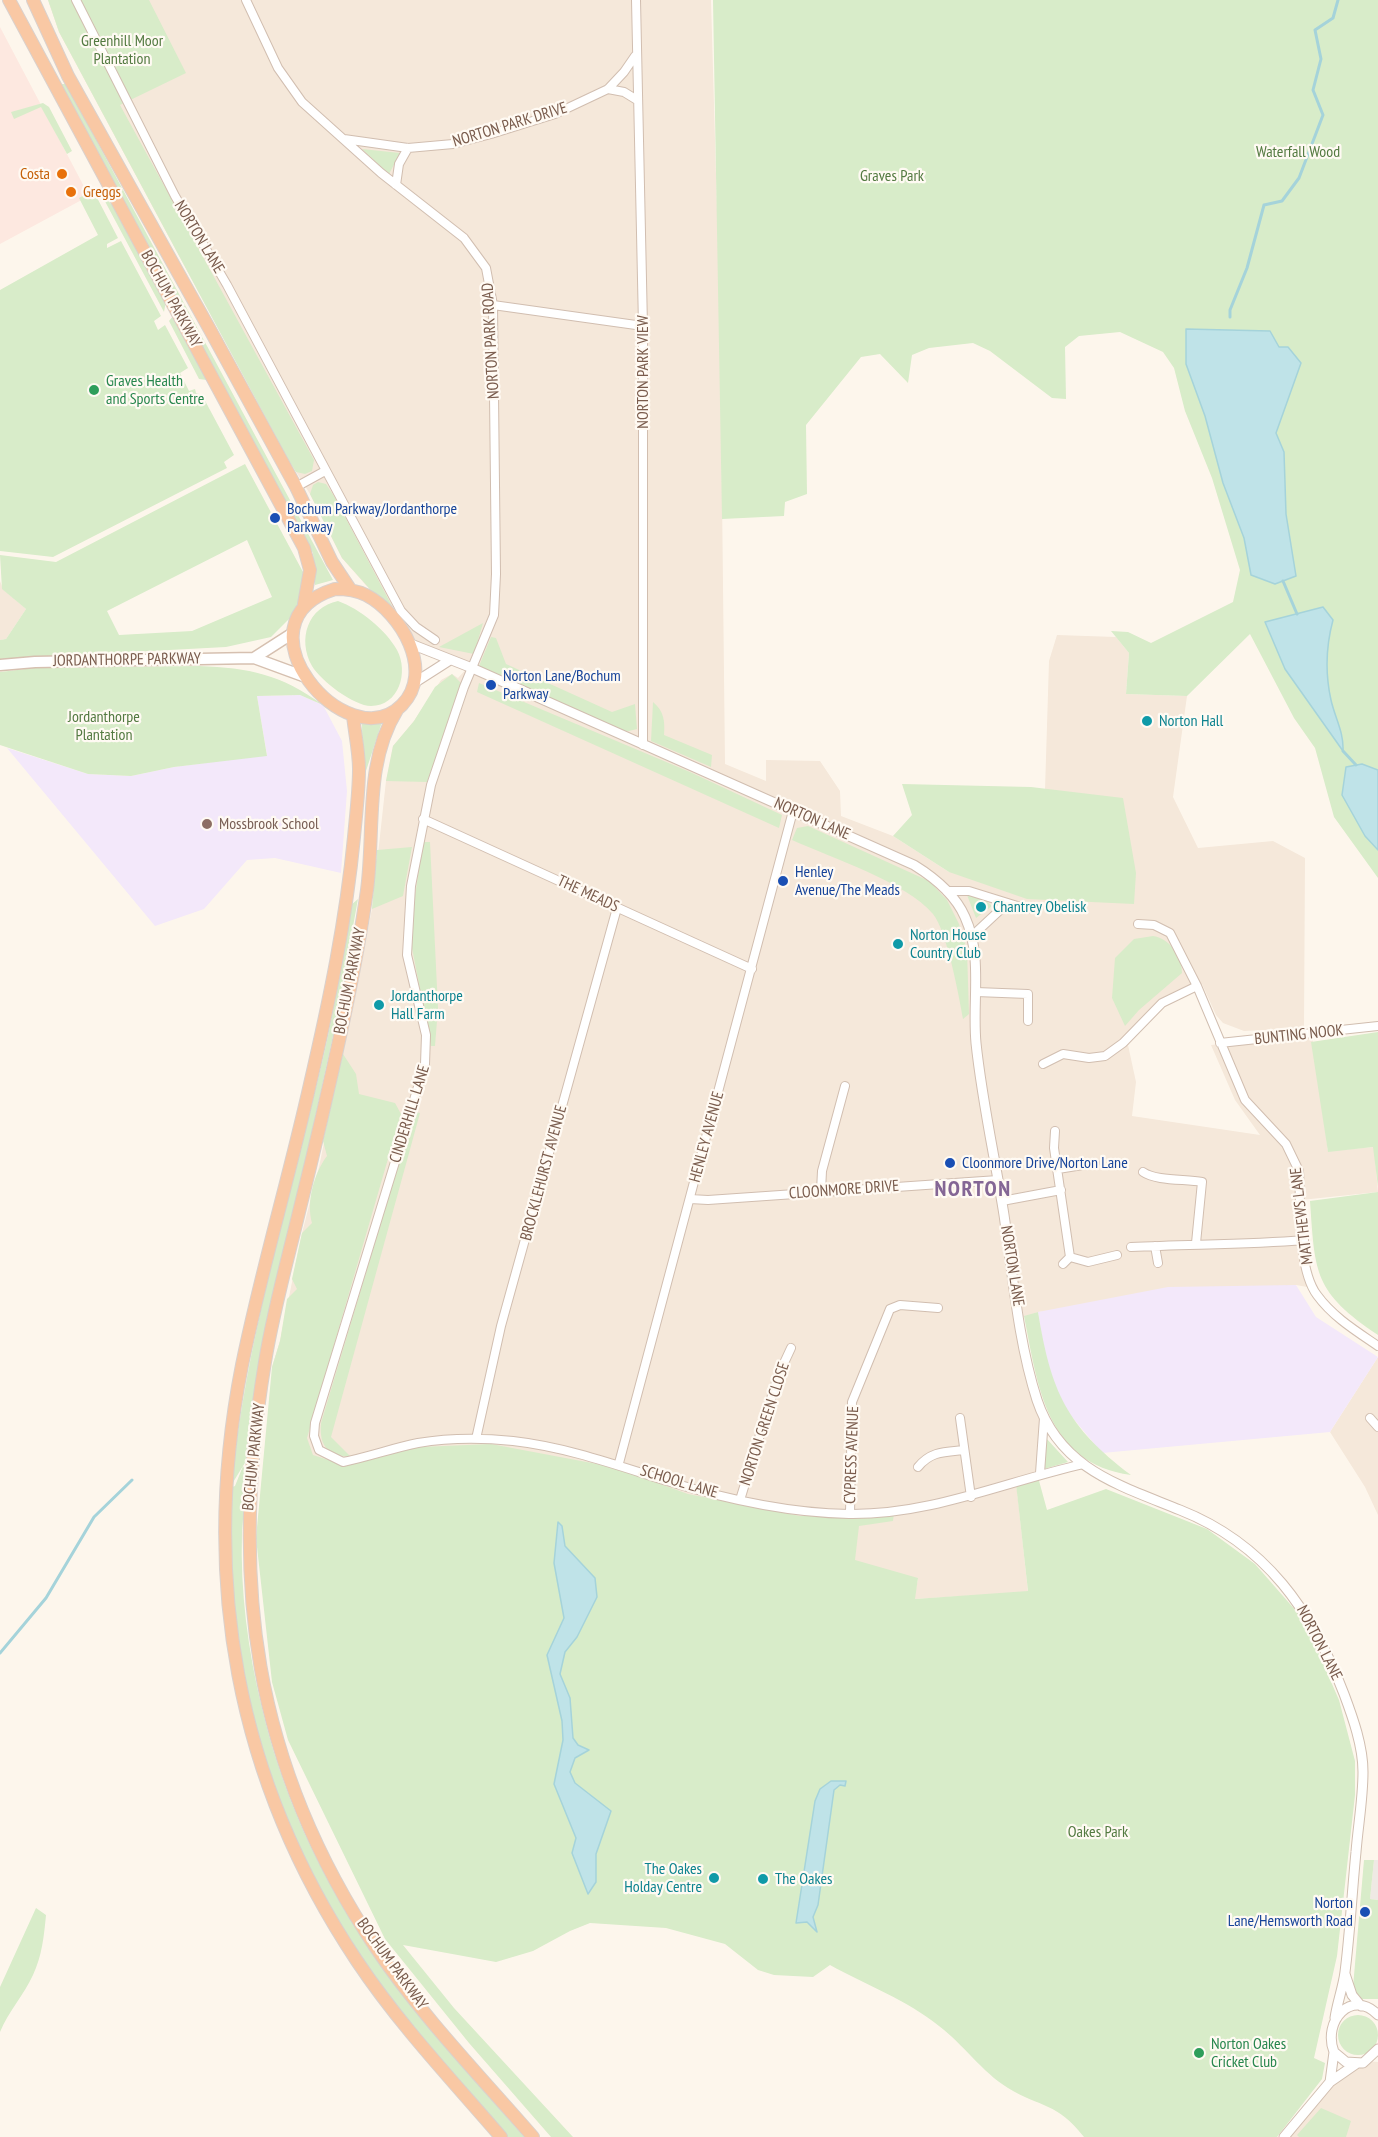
<!DOCTYPE html>
<style>
body{margin:0}
canvas{display:block;background:#fdf6ec}
</style>
<canvas width="1378" height="2137"></canvas>
<script>
const context = document.querySelector('canvas').getContext('2d');
context.lineJoin = 'round';
function fill(path, color) {
  context.fillStyle = color;
  context.fill(path, 'evenodd');
}
function strokePath(path, color, width, dash) {
  context.strokeStyle = color;
  context.lineWidth = width;
  context.lineCap = dash ? 'butt' : 'round';
  context.setLineDash(dash || []);
  context.stroke(path);
}
function label(font, color, halo, rows, align = 'center') {
  context.font = font + ' "PT Sans Narrow",sans-serif';
  context.lineWidth = 4.5;
  context.setLineDash([]);
  context.textBaseline = 'middle';
  context.strokeStyle = halo;
  context.fillStyle = color;
  for (const [text, x, y, turn = 0] of rows) {
    context.save();
    context.translate(x, y);
    context.rotate((+turn || 0) * Math.PI / 180);
    context.textAlign = isNaN(turn) ? turn : align;
    if (halo) context.strokeText(text, 0, 0);
    context.fillText(text, 0, 0);
    context.restore();
  }
}
fill(new Path2D(`
 M 48,0 L 711,0 L 720,316 L 725,764 L 766,781 L 766,760 L 820,761 L 840,791 L 841,816 L 893,836 L 949,872 L 1123,799 L 1045,790 L 1049,661 L 1057,635 L 1116,637 L 1129,653 L 1126,694 L 1187,696 L 1173,797 L 1198,848 L 1273,841 L 1305,858 L 1304,1028 L 1244,1031 L 1223,1023 L 1216,1015 L 1202,984 L 1162,1003 L 1130,1034 L 1133,1039 L 1128,1045 L 1136,1082 L 1132,1116 L 1260,1135 L 1235,1100 L 1211,1045 L 1312,1035 L 1328,1151 L 1374,1147 L 1378,1192 L 1301,1200 L 1305,1260 L 1313,1288 L 1296,1285 L 1038,1312 L 1020,1318 L 1044,1417 L 1040,1473 L 1016,1482 L 1028,1592 L 914,1599 L 918,1579 L 275,1490 L 272,1367 L 280,1341 L 302,1233 L 319,1167 L 372,909 L 386,781 L 393,746 L 414,721 L 441,680 L 452,674 L 458,678 L 468,667 L 421,648 L 342,558 L 310,494 L 288,459 L 59,32 Z
 M 0,581 L 3,589 L 26,609 L 6,639 L 0,640 Z
 M 1378,1357 L 1378,1515 L 1365,1487 L 1330,1432 Z
 M 1367,2061 L 1378,2062 L 1378,2137 L 1284,2137 L 1330,2082 Z`), '#f5e8da');
fill(new Path2D(`
 M 0,27 L 89,196 L 0,244 Z`), '#fde8e0');
fill(new Path2D(`
 M 1374,1860 L 1378,1860 L 1378,1900 L 1370,1899 Z`), '#efe9e4');
fill(new Path2D(`
 M 300,695 L 323,705 L 342,741 L 347,791 L 341,873 L 275,858 L 247,860 L 204,909 L 155,926 L 7,748 L 88,774 L 131,776 L 174,767 L 267,755 L 257,696 Z
 M 1296,1285 L 1316,1317 L 1378,1357 L 1330,1432 L 1102,1453 L 1062,1405 L 1045,1358 L 1038,1312 L 1168,1287 Z`), '#f3e8fa');
fill(new Path2D(`
 M 48,0 L 149,0 L 186,73 L 120,105 L 314,460 L 312,471 L 305,474 L 296,472 L 288,459 L 59,32 Z
 M 713,0 L 1378,0 L 1378,878 L 1334,817 L 1315,748 L 1294,718 L 1250,634 L 1187,696 L 1126,694 L 1129,653 L 1111,631 L 1128,632 L 1151,643 L 1233,602 L 1240,570 L 1212,478 L 1185,411 L 1174,368 L 1163,352 L 1120,332 L 1079,336 L 1065,347 L 1066,399 L 1052,398 L 990,351 L 973,343 L 929,348 L 912,355 L 908,383 L 880,354 L 861,357 L 806,425 L 807,494 L 785,502 L 784,516 L 722,519 Z
 M 61,84 L 66,84 L 333,580 L 315,585 L 313,553 Z
 M 43,103 L 49,107 L 72,151 L 67,154 L 41,107 L 14,119 L 11,112 Z
 M 362,149 L 400,153 L 389,174 Z
 M 93,190 L 118,238 L 107,244 L 107,248 L 121,241 L 161,316 L 154,321 L 158,330 L 165,325 L 188,368 L 180,373 L 189,391 L 195,389 L 196,393 L 202,395 L 234,455 L 224,462 L 227,468 L 53,557 L 0,551 L 0,290 L 98,235 L 79,198 Z
 M 100,192 L 114,207 L 166,301 L 164,312 Z
 M 173,316 L 207,378 L 207,380 L 199,379 L 169,321 Z
 M 245,464 L 303,572 L 302,593 L 293,615 L 271,637 L 226,647 L 0,659 L 0,640 L 6,639 L 26,609 L 2,589 L 0,555 L 56,562 ZM 247,540 L 272,597 L 192,631 L 119,635 L 107,611 Z
 M 318,482 L 326,484 L 334,496 L 392,606 L 386,607 L 342,558 L 310,494 L 313,485 Z
 M 338,601 C 360,609 385,629 397,650 C 409,672 399,706 371,706 C 354,706 321,681 312,666 C 297,639 308,607 338,601 Z
 M 483,623 L 474,654 L 439,647 Z
 M 491,637 L 496,638 L 506,664 L 612,712 L 635,704 L 637,729 L 625,732 L 479,666 Z
 M 199,666 C 250,668 280,674 323,705 L 300,695 L 257,696 L 267,756 L 174,767 L 131,776 L 88,774 L 0,745 L 0,672 L 34,668 Z
 M 452,674 L 462,684 L 427,782 L 386,781 L 393,746 L 414,721 L 435,687 Z
 M 479,683 L 690,772 L 782,815 L 779,828 L 477,692 Z
 M 653,702 C 664,711 665,721 664,735 L 712,755 L 711,767 L 651,741 Z
 M 362,722 L 382,722 L 365,774 L 363,802 Z
 M 902,784 L 1031,787 L 1123,798 L 1136,873 L 1134,904 L 1027,899 L 949,872 L 893,836 L 912,815 Z
 M 808,826 L 929,881 L 947,900 L 959,924 L 967,950 L 969,1014 L 963,1019 C 959,996 947,931 933,914 C 906,882 832,858 792,840 L 797,828 Z
 M 423,842 L 430,842 L 438,1008 L 435,1046 L 431,1046 L 412,948 L 412,916 Z
 M 412,847 L 403,896 L 372,909 L 377,850 Z
 M 967,895 L 985,900 L 992,906 L 976,918 Z
 M 358,899 L 333,1036 L 257,1381 L 246,1461 L 232,1484 C 245,1344 287,1211 319,1075 C 333,1019 342,962 351,905 Z
 M 1153,936 C 1169,938 1182,956 1182,973 L 1139,1010 L 1125,1026 L 1112,998 L 1115,958 L 1134,939 Z
 M 1378,1032 L 1378,1187 L 1373,1147 L 1328,1152 L 1311,1042 Z
 M 343,1054 L 356,1074 L 359,1094 L 395,1103 L 401,1114 L 307,1438 L 313,1455 L 338,1463 L 365,1460 L 420,1447 L 491,1444 L 613,1467 L 688,1494 L 800,1516 L 894,1513 L 893,1521 L 859,1526 L 855,1560 L 918,1578 L 915,1599 L 1028,1591 L 1016,1484 L 1038,1477 L 1047,1510 L 1106,1489 L 1207,1529 L 1255,1564 L 1304,1620 L 1339,1700 L 1355,1761 L 1355,1795 L 1337,1956 L 1314,2058 L 1325,2063 L 1322,2079 L 1277,2137 L 1084,2137 C 1057,2102 1041,2108 1008,2088 C 982,2072 963,2044 939,2026 C 907,2000 866,1985 830,1965 L 813,1977 L 774,1975 L 758,1970 L 725,1944 L 666,1928 L 590,1923 L 570,1931 L 533,1951 L 496,1962 L 403,1945 L 454,2008 L 573,2137 L 551,2137 L 469,2043 L 385,1939 L 288,1740 L 272,1682 L 256,1538 L 272,1367 L 280,1341 L 287,1299 L 297,1289 L 292,1279 L 302,1233 L 312,1223 C 306,1202 314,1173 327,1156 L 323,1141 Z
 M 414,1112 L 420,1113 L 331,1437 L 351,1457 C 327,1455 319,1446 321,1423 Z
 M 1378,1192 L 1378,1335 C 1314,1292 1315,1274 1310,1201 Z
 M 1038,1312 C 1051,1391 1066,1426 1131,1475 C 1046,1463 1038,1387 1024,1316 Z
 M 1046,1438 L 1068,1462 L 1044,1469 Z
 M 243,1466 C 248,1473 243,1519 242,1532 C 240,1591 248,1651 262,1708 C 282,1793 319,1875 369,1947 C 415,2015 471,2075 524,2137 L 508,2137 C 459,2080 407,2024 364,1962 C 268,1822 223,1655 232,1487 L 235,1486 Z
 M 1364,1860 L 1374,1860 L 1370,1899 L 1378,1900 L 1378,1999 L 1359,1999 L 1353,1987 Z
 M 36,1908 L 46,1915 C 44,1936 42,1956 33,1975 C 24,1995 8,2012 0,2032 L 0,1987 Z
 M1338 2035a20 20 0 1 1 40 0a20 20 0 1 1-40 0Z
 M 1321,2108 L 1351,2121 L 1346,2137 L 1299,2137 L 1297,2135 Z`), '#d8ecc9');
const water = new Path2D(`
 M 1186,329 L 1270,331 L 1279,347 L 1288,347 L 1301,363 L 1276,433 L 1284,452 L 1286,514 L 1296,576 L 1275,584 L 1251,575 L 1244,538 L 1223,483 L 1205,416 L 1186,364 Z
 M 1323,607 L 1333,620 C 1326,646 1325,673 1331,700 C 1335,718 1344,732 1343,751 L 1285,669 L 1265,622 Z
 M 1362,764 L 1378,770 L 1378,850 L 1365,836 L 1342,795 L 1346,767 Z
 M 558,1522 L 562,1526 L 565,1546 L 595,1578 L 597,1597 L 577,1637 L 565,1652 L 560,1674 L 570,1698 L 573,1738 L 578,1745 L 589,1750 L 575,1758 L 570,1772 L 575,1783 L 611,1811 L 596,1854 L 596,1882 L 588,1894 L 572,1853 L 576,1838 L 554,1784 L 563,1740 L 562,1721 L 547,1655 L 564,1618 L 554,1563 Z
 M 831,1781 L 846,1781 L 845,1786 L 840,1785 L 834,1790 L 818,1905 L 813,1917 L 817,1932 L 807,1922 L 796,1923 L 815,1801 L 820,1789 Z`);
fill(water, '#bfe3e8');
strokePath(water, '#a5d3da', 1.5);
strokePath(new Path2D(`
 M 1230,317 L 1230,310 L 1247,268 L 1264,205 L 1282,201 L 1299,178 L 1323,115 L 1313,90 L 1321,59 L 1315,30 L 1333,18 L 1338,0
 M 1283,581 L 1297,614
 M 1343,751 L 1356,765
 M 0,1653 L 46,1598 L 94,1517 L 132,1480`), '#a5d3da', 3);
const minor = new Path2D(`
 M 76,0 L 175,196 L 227,285 L 401,611 L 416,627 L 435,640
 M 246,0 L 278,68 L 302,102 L 381,173 L 464,238 L 486,268 L 493,305 L 496,574 L 494,615 L 464,687 L 431,785 L 411,886 L 407,955 L 426,1035 L 425,1064 L 315,1423 L 314,1436 L 319,1450 L 343,1462 C 368,1457 393,1448 418,1443 C 448,1438 483,1438 513,1441 C 566,1447 616,1465 667,1481 C 725,1499 788,1513 849,1514 C 931,1515 1004,1482 1083,1464
 M 636,0 L 643,326 L 643,745
 M 608,89 L 624,92 L 637,100
 M 344,139 L 408,148 L 453,144 L 491,134 L 555,114 L 608,89 L 624,72 L 635,56
 M 396,185 L 399,164 L 408,148
 M 493,305 L 643,326
 M 296,487 L 325,471
 M 423,819 L 752,969
 M 947,891 L 969,891 L 1027,909
 M 1138,924 L 1154,925 L 1170,933 L 1197,986 L 1245,1100 L 1286,1144 L 1299,1171 C 1301,1205 1297,1268 1317,1295 C 1333,1317 1356,1331 1378,1346
 M 971,937 L 1000,910 L 1003,902
 M 976,992 L 1028,994 L 1028,1021
 M 1220,1043 L 1378,1026
 M 1043,1064 L 1063,1054 L 1089,1058 L 1105,1056 L 1123,1043 L 1162,1003 L 1197,986
 M 1055,1131 L 1054,1148 L 1070,1257 L 1063,1264
 M 1058,1169 L 1095,1163
 M 1143,1172 C 1156,1181 1185,1179 1202,1182 L 1196,1243
 M 821,1191 L 822,1171 L 845,1086
 M 690,1199 L 708,1200 L 998,1180
 M 1002,1201 L 1061,1190
 M 1155,1246 L 1158,1263
 M 1131,1247 C 1189,1244 1246,1245 1304,1240
 M 1070,1257 L 1088,1262 L 1117,1255
 M 960,1418 L 971,1497
 M 1370,1418 L 1378,1427
 M 476,1439 L 501,1326 L 617,908
 M 619,1463 L 793,811
 M 918,1467 C 931,1451 945,1452 964,1450
 M 1040,1473 L 1044,1418
 M 740,1500 L 778,1376 L 791,1348
 M 850,1514 L 852,1402 L 890,1309 L 900,1305 L 938,1308`);
const tertiary = new Path2D(`
 M 411,644 L 472,668 L 914,865 C 935,878 955,894 965,917 C 983,957 972,1001 976,1043 C 982,1101 995,1158 1004,1215 C 1013,1276 1018,1341 1037,1400 C 1060,1469 1119,1485 1180,1510 C 1266,1544 1312,1611 1344,1694 C 1353,1718 1363,1746 1363,1772 C 1363,1799 1358,1826 1356,1852 C 1352,1892 1350,1933 1345,1972 C 1343,1988 1337,2003 1335,2018
 M 414,683 L 450,660
 M 1345,1974 L 1352,1995 L 1361,2006
 M 1378,2015 C 1352,1988 1322,2021 1334,2052 L 1346,2062 L 1363,2063 L 1378,2049
 M 1330,2082 L 1334,2052
 M 1284,2137 L 1330,2082 L 1356,2064`);
const secondary = new Path2D(`
 M 254,658 L 293,633
 M 0,665 L 35,662 L 254,658 L 303,676`);
const trunk = new Path2D(`
 M 9,0 L 304,548 L 310,570 L 304,604
 M 33,0 L 68,76 L 209,328 L 296,487 L 332,562 L 350,589
 M 335,589 C 346,589 356,590 366,595 C 401,613 435,671 402,705 C 347,761 230,622 335,589 Z
 M 397,710 C 364,763 375,830 367,890 C 361,933 353,975 344,1018 C 330,1083 315,1148 299,1212 C 287,1262 273,1312 265,1362 C 229,1578 252,1763 376,1948 C 421,2015 480,2076 533,2137
 M 353,716 C 355,734 359,752 359,769 C 359,792 356,815 354,837 C 346,921 329,1002 310,1084 C 289,1178 261,1271 242,1365 C 200,1578 236,1780 357,1961 C 399,2024 452,2080 501,2137`);
strokePath(minor, '#d1beb0', 10);
strokePath(tertiary, '#d1beb0', 11);
strokePath(secondary, '#d6c0b0', 13);
strokePath(trunk, '#dad1cd', 14);
strokePath(minor, '#fff', 8);
strokePath(tertiary, '#fff', 9);
strokePath(secondary, '#fff', 10);
strokePath(trunk, '#f9c8a4', 12);
for (const [x, y, r, color] of [
 [62,174,6,"#e8710a"],
 [71,192,6,"#e8710a"],
 [94,390,6,"#2e9e5b"],
 [275,518,6,"#1a4fb4"],
 [491,685,6,"#1a4fb4"],
 [1147,721,6,"#0f9aa8"],
 [207,824,6,"#8d6e63"],
 [783,881,6,"#1a4fb4"],
 [981,907,6,"#0f9aa8"],
 [898,944,6,"#0f9aa8"],
 [379,1005,6,"#0f9aa8"],
 [950,1163,6,"#1a4fb4"],
 [714,1878,6,"#0f9aa8"],
 [763,1879,6,"#0f9aa8"],
 [1365,1912,6,"#1a4fb4"],
 [1199,2053,6,"#2e9e5b"]
]) {
  const dot = new Path2D();
  dot.arc(x, y, r, 0, 2 * Math.PI);
  context.fillStyle = color;
  context.fill(dot);
  strokePath(dot, '#fffaf3', 2);
}
label('16px', '#537a41', '#fffaf3', [
 ["Greenhill Moor",122,41],
 ["Plantation",122,59],
 ["Waterfall Wood",1298,152],
 ["Graves Park",892,176],
 ["Jordanthorpe",104,717],
 ["Plantation",104,735],
 ["Oakes Park",1098,1832]
]);
label('16px', '#7a5c4d', '#fffaf3', [
 ["NORTON PARK DRIVE",510,125,-17],
 ["NORTON LANE",199,237,59],
 ["BOCHUM PARKWAY",171,299,61],
 ["NORTON PARK ROAD",491,341,-93],
 ["NORTON PARK VIEW",643,372,-90],
 ["JORDANTHORPE PARKWAY",127,660,-1],
 ["NORTON LANE",812,819,24],
 ["THE MEADS",588,894,25],
 ["BOCHUM PARKWAY",350,981,-79],
 ["BUNTING NOOK",1299,1035,-6],
 ["CINDERHILL LANE",410,1114,-73],
 ["HENLEY AVENUE",707,1137,-75],
 ["BROCKLEHURST AVENUE",544,1173,-75],
 ["CLOONMORE DRIVE",844,1190,-4],
 ["MATTHEWS LANE",1302,1216,-97],
 ["NORTON LANE",1012,1266,81],
 ["NORTON GREEN CLOSE",765,1424,-72],
 ["CYPRESS AVENUE",852,1455,-88],
 ["BOCHUM PARKWAY",254,1457,-84],
 ["SCHOOL LANE",679,1482,17],
 ["NORTON LANE",1319,1643,63],
 ["BOCHUM PARKWAY",392,1964,54]
]);
label('16px', '#c56008', '#fffaf3', [
 ["Costa",50,174],
 ["Greggs",83,192,"left"]
], 'right');
label('16px', '#27864d', '#fffaf3', [
 ["Graves Health",106,381],
 ["and Sports Centre",106,399],
 ["Norton Oakes",1211,2044],
 ["Cricket Club",1211,2062]
], 'left');
label('16px', '#164399', '#fffaf3', [
 ["Bochum Parkway/Jordanthorpe",287,509],
 ["Parkway",287,527],
 ["Norton Lane/Bochum",503,676],
 ["Parkway",503,694],
 ["Henley",795,872],
 ["Avenue/The Meads",795,890],
 ["Cloonmore Drive/Norton Lane",962,1163],
 ["Norton",1353,1903,"right"],
 ["Lane/Hemsworth Road",1353,1921,"right"]
], 'left');
label('16px', '#0d838f', '#fffaf3', [
 ["Norton Hall",1159,721],
 ["Chantrey Obelisk",993,907],
 ["Norton House",910,935],
 ["Country Club",910,953],
 ["Jordanthorpe",391,996],
 ["Hall Farm",391,1014],
 ["The Oakes",702,1869,"right"],
 ["Holday Centre",702,1887,"right"],
 ["The Oakes",775,1879]
], 'left');
label('16px', '#785e54', '#fffaf3', [
 ["Mossbrook School",219,824]
], 'left');
context.letterSpacing = '1.5px';
label('bold 22px', '#846695', '#fffaf3', [
 ["NORTON",973,1190]
]);
context.letterSpacing = '0px';
</script>
